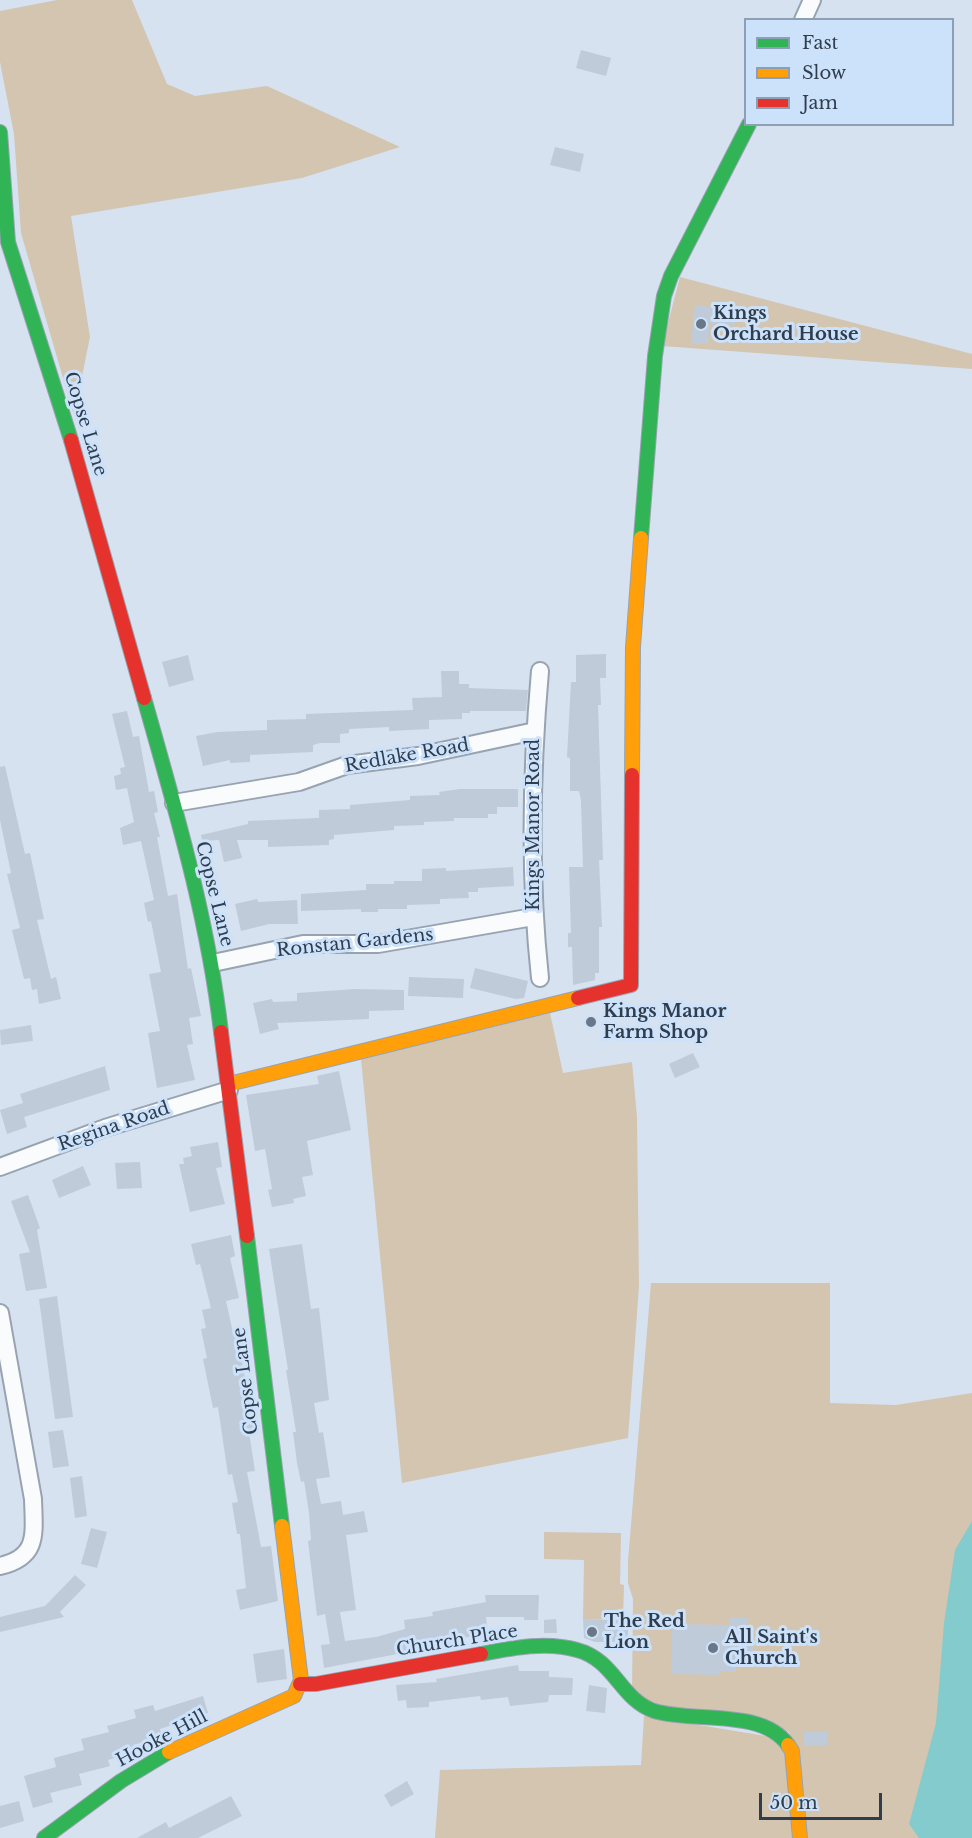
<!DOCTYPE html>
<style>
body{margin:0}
#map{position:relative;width:972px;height:1838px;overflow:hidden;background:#d6e2f0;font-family:"Libre Baskerville",serif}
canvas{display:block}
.legend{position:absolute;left:744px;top:18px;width:210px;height:108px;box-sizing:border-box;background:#cce1fa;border:2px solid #8d9fb5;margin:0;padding:8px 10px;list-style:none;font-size:18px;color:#2f3d4d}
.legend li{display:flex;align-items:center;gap:12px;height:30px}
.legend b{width:30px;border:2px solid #8d9fb5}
.scale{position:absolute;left:759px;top:1793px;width:123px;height:27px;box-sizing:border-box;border:3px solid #2f3d4d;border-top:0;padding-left:8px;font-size:18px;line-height:21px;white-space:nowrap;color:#2f3d4d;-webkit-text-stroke:4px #cce1fa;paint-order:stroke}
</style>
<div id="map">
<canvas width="972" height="1838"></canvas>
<ul class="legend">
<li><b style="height:8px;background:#30b455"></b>Fast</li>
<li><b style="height:8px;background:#ff9f0a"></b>Slow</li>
<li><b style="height:8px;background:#e5322d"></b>Jam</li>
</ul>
<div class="scale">50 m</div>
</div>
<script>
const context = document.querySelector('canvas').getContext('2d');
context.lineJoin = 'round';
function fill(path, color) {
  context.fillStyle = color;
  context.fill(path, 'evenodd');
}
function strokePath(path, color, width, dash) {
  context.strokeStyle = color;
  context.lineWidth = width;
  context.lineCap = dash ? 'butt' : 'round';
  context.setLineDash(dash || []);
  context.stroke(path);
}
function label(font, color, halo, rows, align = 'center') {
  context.font = font + ' "Libre Baskerville",serif';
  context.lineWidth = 6;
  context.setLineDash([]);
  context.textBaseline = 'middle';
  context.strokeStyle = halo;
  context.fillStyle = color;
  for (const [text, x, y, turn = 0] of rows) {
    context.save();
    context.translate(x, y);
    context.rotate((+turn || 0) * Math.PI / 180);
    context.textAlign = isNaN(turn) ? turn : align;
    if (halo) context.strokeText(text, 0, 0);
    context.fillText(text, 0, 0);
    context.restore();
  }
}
fill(new Path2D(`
 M 57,0 L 132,0 L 167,84 L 195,96 L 267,86 L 400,147 L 302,178 L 71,216 L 90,337 L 74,416 L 21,233 L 14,134 L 0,62 L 0,11 Z
 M 680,277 L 972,354 L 972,369 L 662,346 Z
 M 550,1013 L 563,1073 L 632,1062 L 637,1117 L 639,1286 L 628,1438 L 402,1483 L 361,1059 Z
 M 651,1283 L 830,1283 L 830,1403 L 896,1405 L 972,1393 L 972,1838 L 806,1838 L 789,1732 L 651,1704 L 632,1690 L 633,1599 L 628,1583 L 628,1561 Z
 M 544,1532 L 621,1533 L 620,1584 L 624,1585 L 623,1620 L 583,1619 L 584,1560 L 544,1559 Z
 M 644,1716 L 772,1737 L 786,1755 L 794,1838 L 435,1838 L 440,1770 L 641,1765 Z`), '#d4c5b1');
fill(new Path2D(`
 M 972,1521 L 972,1838 L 919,1838 L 909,1824 L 936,1723 L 944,1623 L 955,1550 Z`), '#84cbce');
fill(new Path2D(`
 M 581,50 L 611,58 L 606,76 L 576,68 Z
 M 555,147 L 584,154 L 580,172 L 550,165 Z
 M 695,305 L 737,310 L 735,325 L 710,323 L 708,344 L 691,343 Z
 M 606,654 L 606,678 L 600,678 L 601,705 L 598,705 L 603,860 L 599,860 L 602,927 L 599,927 L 599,973 L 595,973 L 595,980 L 573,985 L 572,947 L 568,947 L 568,933 L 571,933 L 569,867 L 583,867 L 581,800 L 579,791 L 570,791 L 570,758 L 567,757 L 571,682 L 576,682 L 576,655 Z
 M 188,655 L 194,680 L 169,687 L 162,662 Z
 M 441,671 L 459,671 L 459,684 L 469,684 L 469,688 L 528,690 L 526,711 L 470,711 L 470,713 L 462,713 L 462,719 L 429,720 L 429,729 L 389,731 L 389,727 L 349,729 L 349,733 L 340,734 L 340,743 L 320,743 L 313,745 L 313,752 L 250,755 L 250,762 L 230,763 L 230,760 L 203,766 L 196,736 L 217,732 L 267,730 L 267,720 L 306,719 L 306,714 L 413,710 L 412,698 L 442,697 Z
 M 127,711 L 133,737 L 139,736 L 149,792 L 154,791 L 158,812 L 154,813 L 160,837 L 157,837 L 168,896 L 177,894 L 188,969 L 191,968 L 201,1016 L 189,1018 L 193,1044 L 187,1045 L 195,1080 L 157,1088 L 148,1033 L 160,1031 L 149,974 L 161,972 L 151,921 L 148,922 L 144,903 L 154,900 L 141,841 L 123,845 L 120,828 L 134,822 L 127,788 L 116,790 L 114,776 L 121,774 L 120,768 L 125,767 L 112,714 Z
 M 5,766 L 25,854 L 30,853 L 44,919 L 37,920 L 51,979 L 56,977 L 61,999 L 39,1004 L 37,989 L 32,990 L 30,978 L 24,979 L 12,930 L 20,928 L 7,874 L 11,873 L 0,820 L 0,767 Z
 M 460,789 L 518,789 L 518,807 L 497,807 L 497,814 L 488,814 L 488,818 L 454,818 L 454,821 L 424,822 L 424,825 L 394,826 L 394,830 L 334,835 L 334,839 L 329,840 L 329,845 L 268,847 L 268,840 L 237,840 L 242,858 L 224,862 L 219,840 L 202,841 L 201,835 L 248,824 L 248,821 L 319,818 L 319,810 L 350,809 L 350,805 L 410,800 L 410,796 L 440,795 L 439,792 Z
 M 513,867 L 514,886 L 478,888 L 478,892 L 468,892 L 469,898 L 440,899 L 440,904 L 407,905 L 407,909 L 378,909 L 378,912 L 361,912 L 361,909 L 301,911 L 301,894 L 366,890 L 366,884 L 394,884 L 394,881 L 422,881 L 422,869 L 446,868 L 446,871 Z
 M 257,899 L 258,902 L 297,900 L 298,924 L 269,924 L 241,931 L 235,904 Z
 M 475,968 L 528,981 L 524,998 L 516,999 L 470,988 Z
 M 409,977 L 464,979 L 463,998 L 408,996 Z
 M 356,989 L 404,990 L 404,1010 L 369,1011 L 369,1019 L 277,1023 L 279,1029 L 260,1034 L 253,1003 L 272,999 L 273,1002 L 297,1001 L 297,993 Z
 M 31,1025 L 33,1041 L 1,1045 L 0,1030 Z
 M 693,1053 L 700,1067 L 675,1078 L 669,1064 Z
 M 105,1066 L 110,1090 L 24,1117 L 27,1127 L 7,1134 L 0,1110 L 23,1103 L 20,1094 Z
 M 339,1071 L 351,1130 L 307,1141 L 313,1175 L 302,1177 L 306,1196 L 293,1199 L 294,1203 L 272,1207 L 268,1190 L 272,1189 L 265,1149 L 255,1151 L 246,1095 L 319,1084 L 317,1076 Z
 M 218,1142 L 222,1167 L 216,1168 L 225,1204 L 190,1212 L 179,1164 L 184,1164 L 183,1158 L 192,1156 L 190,1147 Z
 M 140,1162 L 142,1188 L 117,1189 L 115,1163 Z
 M 83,1166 L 91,1185 L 59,1198 L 52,1180 Z
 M 28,1195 L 40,1228 L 37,1230 L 47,1288 L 26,1291 L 19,1254 L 30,1252 L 11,1201 Z
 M 231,1235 L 235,1256 L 230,1258 L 239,1298 L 226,1301 L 233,1333 L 240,1331 L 243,1345 L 239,1346 L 255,1431 L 249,1432 L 255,1471 L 247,1472 L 261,1547 L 271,1546 L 278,1601 L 240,1610 L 236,1590 L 246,1588 L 240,1534 L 237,1534 L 232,1503 L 238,1502 L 232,1474 L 228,1475 L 218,1407 L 213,1408 L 203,1359 L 207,1358 L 201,1329 L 206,1328 L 202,1310 L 211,1308 L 200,1264 L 196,1265 L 191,1244 Z
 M 302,1244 L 311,1309 L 319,1308 L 329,1400 L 314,1403 L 319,1433 L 323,1432 L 330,1477 L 316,1479 L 321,1504 L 341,1501 L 343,1515 L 364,1511 L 368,1532 L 346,1535 L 356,1610 L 340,1612 L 345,1641 L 376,1637 L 405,1629 L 404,1620 L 433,1616 L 432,1612 L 486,1602 L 485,1595 L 539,1595 L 538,1620 L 524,1620 L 524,1617 L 486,1617 L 488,1635 L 459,1638 L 460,1642 L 324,1668 L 321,1645 L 330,1644 L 325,1614 L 317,1616 L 308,1541 L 311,1540 L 309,1513 L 304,1481 L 301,1482 L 297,1463 L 293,1432 L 296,1432 L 286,1370 L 288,1370 L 269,1249 Z
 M 57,1296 L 73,1417 L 55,1419 L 39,1299 Z
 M 63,1430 L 69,1466 L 53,1468 L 48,1432 Z
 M 82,1476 L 87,1516 L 75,1518 L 70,1478 Z
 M 91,1528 L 107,1532 L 97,1568 L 81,1564 Z
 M 75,1575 L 86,1585 L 60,1612 L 64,1617 L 0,1632 L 0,1617 L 45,1606 Z
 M 729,1618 L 748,1618 L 747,1641 L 754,1641 L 754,1659 L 736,1659 L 736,1672 L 720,1671 L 720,1675 L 671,1674 L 672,1624 L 729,1625 Z
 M 556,1619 L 557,1633 L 544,1633 L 544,1620 Z
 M 583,1619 L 628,1620 L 628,1642 L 595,1642 L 584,1638 Z
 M 284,1649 L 287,1679 L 257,1683 L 253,1654 Z
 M 518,1665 L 519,1671 L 549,1671 L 549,1677 L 573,1678 L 572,1695 L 549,1695 L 548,1702 L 510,1706 L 508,1697 L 481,1700 L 480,1696 L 429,1702 L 429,1707 L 407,1708 L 406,1700 L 398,1701 L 396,1685 L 437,1682 L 436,1679 Z
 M 589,1685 L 607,1688 L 605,1713 L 586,1711 Z
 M 203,1696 L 208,1713 L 160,1729 L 162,1737 L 133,1745 L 136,1752 L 108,1760 L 110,1766 L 79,1774 L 82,1785 L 50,1793 L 53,1802 L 33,1808 L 24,1776 L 56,1767 L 54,1758 L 84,1750 L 81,1739 L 109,1732 L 107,1726 L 136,1718 L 134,1710 L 153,1705 L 155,1711 Z
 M 804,1732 L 827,1732 L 827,1745 L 804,1746 Z
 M 407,1781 L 414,1794 L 391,1807 L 384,1795 Z
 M 231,1796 L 242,1816 L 198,1838 L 137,1838 L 166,1822 L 169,1828 Z
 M 19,1801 L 24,1821 L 0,1828 L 0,1806 Z`), '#bfcbd9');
const street = new Path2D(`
 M 803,20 L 812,0
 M 540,671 C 531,773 529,876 540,978
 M 174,803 L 299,782 L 347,765 L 418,756 L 535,731
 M 213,963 L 303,944 L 378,944 L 533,917
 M 0,1167 L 105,1128 L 229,1090
 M 0,1313 L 33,1499 C 34,1534 39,1557 0,1566`);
const fast = new Path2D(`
 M 0,132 L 8,242 L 71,440
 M 641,538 L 655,356 L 664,296 L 671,276 L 749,124
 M 144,698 C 175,808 208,918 221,1032
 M 247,1236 L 282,1526
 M 481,1654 C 512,1648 546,1641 577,1650 C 615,1660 620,1699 654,1711 C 694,1723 762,1708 788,1745
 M 44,1838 L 121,1781 L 169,1752`);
const slow = new Path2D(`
 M 632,775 L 633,647 L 641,538
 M 229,1084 L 578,998
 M 788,1745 L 792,1751 L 800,1838
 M 169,1752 L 294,1696 L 301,1680 L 282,1526`);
const jam = new Path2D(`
 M 71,440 L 144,698
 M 578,998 L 631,985 L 632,775
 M 221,1032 L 247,1236
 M 300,1684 L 316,1684 L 481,1654`);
strokePath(street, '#98a3b1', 20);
strokePath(fast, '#98a3b1', 16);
strokePath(slow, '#98a3b1', 16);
strokePath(jam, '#98a3b1', 16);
strokePath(street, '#f9fbfd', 16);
strokePath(fast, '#30b455', 14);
strokePath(slow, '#ff9f0a', 14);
strokePath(jam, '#e5322d', 14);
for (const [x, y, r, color] of [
 [701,324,6,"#697786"],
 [591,1022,6,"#697786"],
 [592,1632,6,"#697786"],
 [713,1648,6,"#697786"]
]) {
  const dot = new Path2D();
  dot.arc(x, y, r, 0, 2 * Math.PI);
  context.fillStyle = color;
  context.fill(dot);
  strokePath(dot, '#cce1fa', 2);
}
label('bold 18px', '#2f3d4d', '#cce1fa', [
 ["Kings",713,314],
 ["Orchard House",713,335],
 ["Kings Manor",603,1012],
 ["Farm Shop",603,1033],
 ["The Red",604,1622],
 ["Lion",604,1643],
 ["All Saint's",725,1638],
 ["Church",725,1659]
], 'left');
label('18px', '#2f3d4d', '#cce1fa', [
 ["Copse Lane",85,424,73],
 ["Redlake Road",407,756,-10],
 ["Kings Manor Road",534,825,-90],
 ["Copse Lane",214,894,76],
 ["Ronstan Gardens",355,943,-6],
 ["Regina Road",114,1127,-19],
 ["Copse Lane",246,1381,-97],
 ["Church Place",457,1641,-9],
 ["Hooke Hill",162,1739,-28]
]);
</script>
